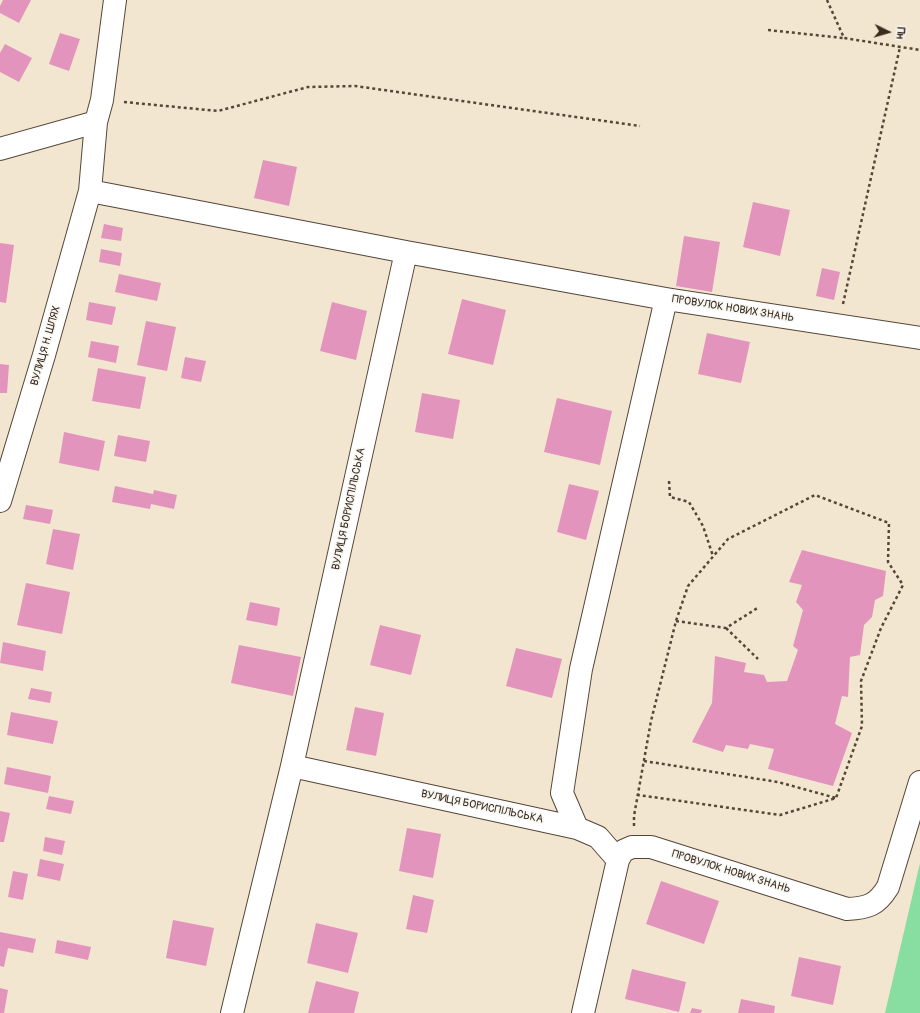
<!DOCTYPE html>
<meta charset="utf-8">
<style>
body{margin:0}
#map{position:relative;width:920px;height:1013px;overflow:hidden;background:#f2e6d0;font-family:Pangolin,sans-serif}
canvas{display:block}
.north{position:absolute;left:868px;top:12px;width:40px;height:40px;-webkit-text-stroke:3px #f6f6f2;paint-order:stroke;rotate:95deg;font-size:11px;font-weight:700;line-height:16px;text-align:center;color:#3b2a1e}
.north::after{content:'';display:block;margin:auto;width:14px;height:18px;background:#3b2a1e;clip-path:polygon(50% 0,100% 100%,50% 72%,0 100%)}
</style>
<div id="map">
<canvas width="920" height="1013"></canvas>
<div class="north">Пн</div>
</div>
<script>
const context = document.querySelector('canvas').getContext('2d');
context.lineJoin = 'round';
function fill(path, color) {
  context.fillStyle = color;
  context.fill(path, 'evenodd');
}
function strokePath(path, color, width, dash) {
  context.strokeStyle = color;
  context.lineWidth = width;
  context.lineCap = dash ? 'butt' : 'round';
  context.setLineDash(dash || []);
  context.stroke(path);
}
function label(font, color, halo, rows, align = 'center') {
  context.font = font + ' Pangolin,sans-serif';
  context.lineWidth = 3;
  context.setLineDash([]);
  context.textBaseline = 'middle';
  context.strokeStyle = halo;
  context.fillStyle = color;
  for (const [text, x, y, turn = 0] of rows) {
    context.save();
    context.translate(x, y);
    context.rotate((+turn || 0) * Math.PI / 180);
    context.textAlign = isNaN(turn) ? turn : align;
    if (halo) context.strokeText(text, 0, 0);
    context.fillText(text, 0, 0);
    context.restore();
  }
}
fill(new Path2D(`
 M 920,863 L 920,1013 L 885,1013 Z`), '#88dda0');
fill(new Path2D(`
 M 3,0 L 31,0 L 19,23 L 0,13 L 0,6 Z
 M 60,33 L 80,39 L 69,71 L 49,64 Z
 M 5,44 L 32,58 L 19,82 L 0,72 L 0,53 Z
 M 263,160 L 297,167 L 289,206 L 254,198 Z
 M 753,202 L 790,210 L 780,256 L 743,247 Z
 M 104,224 L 123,228 L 121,241 L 101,238 Z
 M 684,236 L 720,242 L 712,292 L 676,286 Z
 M 0,243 L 14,245 L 6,303 L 0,302 Z
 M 101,249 L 122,253 L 120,266 L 99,262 Z
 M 822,268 L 840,272 L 834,300 L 816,296 Z
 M 119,274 L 161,283 L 157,301 L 115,292 Z
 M 462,299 L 506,310 L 493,365 L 448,354 Z
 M 89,302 L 116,307 L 112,325 L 86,320 Z
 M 332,302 L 367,311 L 356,360 L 320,351 Z
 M 146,321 L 176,327 L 167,371 L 137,365 Z
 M 707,333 L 750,342 L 741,383 L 698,374 Z
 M 91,341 L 119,346 L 116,363 L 88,357 Z
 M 185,357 L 206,361 L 201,382 L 181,378 Z
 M 0,364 L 9,365 L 7,393 L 0,393 Z
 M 98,368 L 146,377 L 140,409 L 92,401 Z
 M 422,393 L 460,400 L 453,439 L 415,432 Z
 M 557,398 L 612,411 L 600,465 L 544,452 Z
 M 64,432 L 105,441 L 99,471 L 59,463 Z
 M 118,435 L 150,441 L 146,462 L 114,456 Z
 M 569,484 L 599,491 L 586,540 L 557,532 Z
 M 115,486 L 153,494 L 154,490 L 177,495 L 174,509 L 151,504 L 150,509 L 112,502 Z
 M 26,505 L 53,510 L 50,524 L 23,519 Z
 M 53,529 L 80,534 L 73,570 L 46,564 Z
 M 802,550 L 886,571 L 883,596 L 875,600 L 872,617 L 864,625 L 860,655 L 850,657 L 848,697 L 842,696 L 835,724 L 852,733 L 833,786 L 768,769 L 774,749 L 750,744 L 748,749 L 726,745 L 723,752 L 692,742 L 712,703 L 715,656 L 746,663 L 744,672 L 764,675 L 767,682 L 787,681 L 798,650 L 793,646 L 803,610 L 796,602 L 802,585 L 789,582 Z
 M 26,583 L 70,592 L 62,634 L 17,625 Z
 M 250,602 L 280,608 L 277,626 L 246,620 Z
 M 380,625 L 421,635 L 411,675 L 370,665 Z
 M 3,642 L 46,651 L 43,671 L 0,663 Z
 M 239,645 L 301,657 L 293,696 L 231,683 Z
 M 516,648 L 562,659 L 552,698 L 506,686 Z
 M 31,688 L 52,692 L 50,703 L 28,699 Z
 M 355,707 L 384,713 L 376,756 L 346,750 Z
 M 11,712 L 58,721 L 53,744 L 7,735 Z
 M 7,767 L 51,776 L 48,793 L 4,784 Z
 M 49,796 L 74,801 L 71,814 L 46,809 Z
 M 0,811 L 10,813 L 4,842 L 0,842 Z
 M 407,828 L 441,834 L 433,878 L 399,871 Z
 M 45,837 L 65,841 L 62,855 L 43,851 Z
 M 40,859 L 64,864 L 60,881 L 37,876 Z
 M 13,871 L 28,874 L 23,900 L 8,897 Z
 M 661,881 L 719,901 L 704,944 L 646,924 Z
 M 413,895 L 434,900 L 427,933 L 406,929 Z
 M 173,920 L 214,928 L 206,966 L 166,958 Z
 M 316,923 L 358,933 L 348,973 L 307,963 Z
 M 0,932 L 36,939 L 33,953 L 8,948 L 4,967 L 0,966 Z
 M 57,940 L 91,947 L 88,960 L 55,953 Z
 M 799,957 L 841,966 L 833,1005 L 791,996 Z
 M 632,969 L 686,982 L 679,1012 L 625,999 Z
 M 316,981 L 359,992 L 354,1013 L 308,1013 Z
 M 0,988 L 8,990 L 4,1013 L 0,1013 Z
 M 741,999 L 775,1006 L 774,1013 L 738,1013 Z
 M 692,1008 L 702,1010 L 701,1013 L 690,1013 Z`), '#e394bd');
const minor = new Path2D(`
 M 0,149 L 96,122
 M 90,191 L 406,252
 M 0,501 L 44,355 L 90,191 L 96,122 L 102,100 L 115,0
 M 292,766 L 577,828
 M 618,860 L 598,837 L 577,828 L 562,793 L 581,669 L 666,299
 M 232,1013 L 292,766 L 406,252 L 666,299 L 920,338
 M 583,1013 L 618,860 L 623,851 L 632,847 L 651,847 L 847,909 C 868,908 877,905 888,887 L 920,782`);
strokePath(minor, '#564639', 24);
strokePath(new Path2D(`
 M 827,0 L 844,38 L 920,50
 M 768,30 L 843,38
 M 124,102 L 218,111 L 308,87 L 355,86 L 640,126
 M 843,304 L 900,47
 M 669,481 L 670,497 L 689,502 L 703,526 L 713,556
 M 676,621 L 726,628 L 759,607
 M 726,628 L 758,659
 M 644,761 L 778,782 L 836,798
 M 634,826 L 634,816 L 651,721 L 676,621 L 688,586 L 728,539 L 815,495 L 889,523 L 888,562 L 903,585 L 881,628 L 861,681 L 862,726 L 836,798 L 780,815 L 638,795`), '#564639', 2.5, [3, 3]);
strokePath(minor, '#fff', 22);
label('11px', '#3b2a1e', '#f6f6f2', [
 ["ПРОВУЛОК НОВИХ ЗНАНЬ",733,309,9],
 ["ВУЛИЦЯ Н. ШЛЯХ",46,346,-74],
 ["ВУЛИЦЯ БОРИСПІЛЬСЬКА",349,509,-78],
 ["ВУЛИЦЯ БОРИСПІЛЬСЬКА",482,807,12],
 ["ПРОВУЛОК НОВИХ ЗНАНЬ",731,872,17]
]);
</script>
